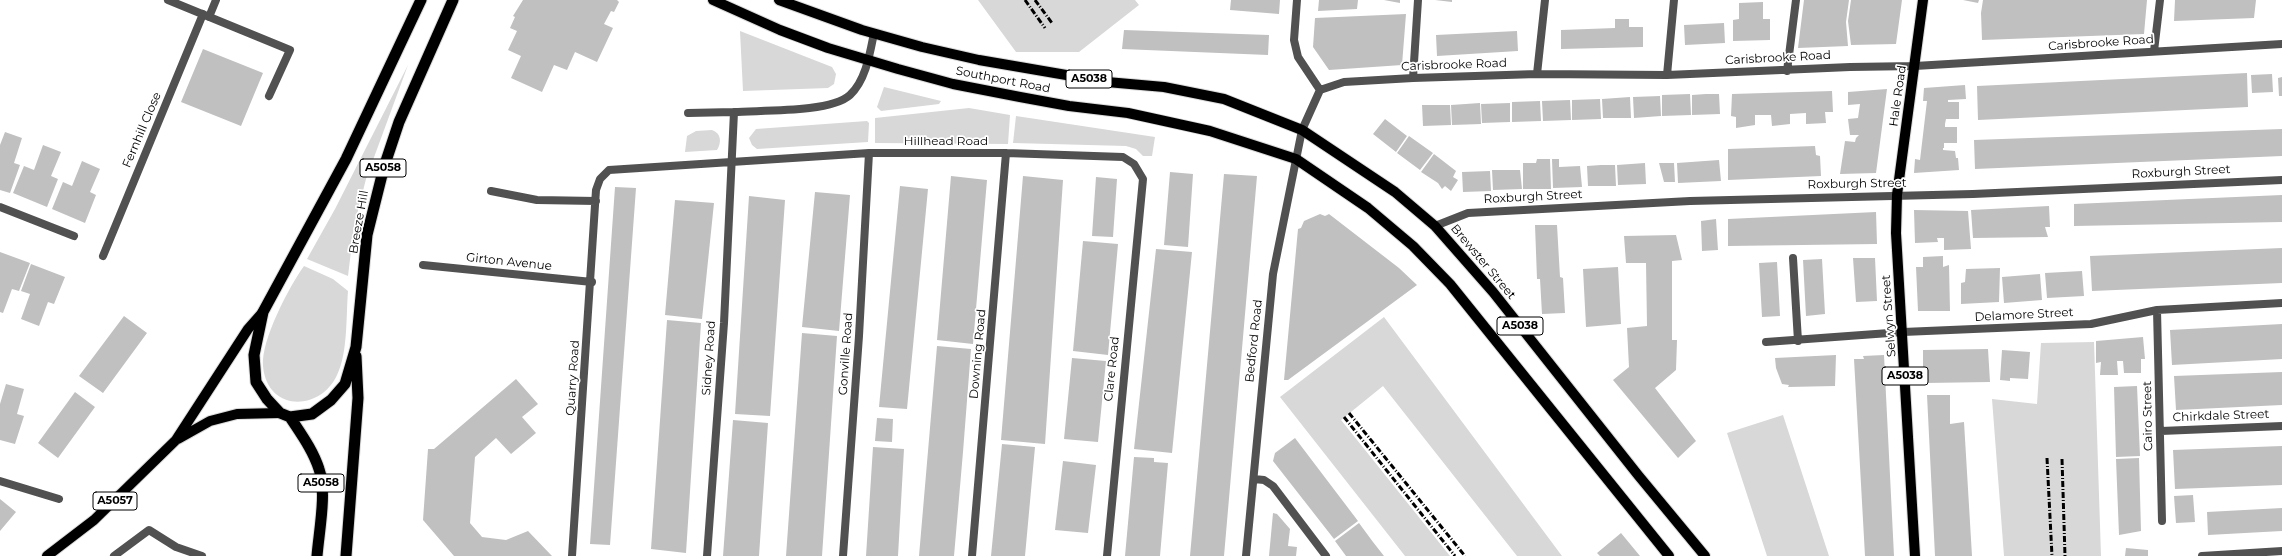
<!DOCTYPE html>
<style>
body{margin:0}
canvas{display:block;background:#fff}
</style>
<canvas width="2282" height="556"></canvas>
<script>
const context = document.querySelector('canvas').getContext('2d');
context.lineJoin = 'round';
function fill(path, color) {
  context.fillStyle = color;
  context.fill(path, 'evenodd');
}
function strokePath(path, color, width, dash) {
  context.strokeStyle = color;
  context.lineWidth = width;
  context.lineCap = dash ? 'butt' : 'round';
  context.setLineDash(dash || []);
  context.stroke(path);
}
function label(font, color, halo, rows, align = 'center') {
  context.font = font + ' Montserrat,sans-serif';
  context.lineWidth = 3.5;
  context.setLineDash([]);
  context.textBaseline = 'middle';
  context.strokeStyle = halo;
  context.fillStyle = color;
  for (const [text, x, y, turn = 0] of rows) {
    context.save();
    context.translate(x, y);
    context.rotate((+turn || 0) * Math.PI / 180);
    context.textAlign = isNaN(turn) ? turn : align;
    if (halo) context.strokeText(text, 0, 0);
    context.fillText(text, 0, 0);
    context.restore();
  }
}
fill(new Path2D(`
 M 978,0 L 1135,0 L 1139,5 L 1079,52 L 1016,52 Z
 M 740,31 L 832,67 L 836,74 L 834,84 L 828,88 L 743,91 Z
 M 408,65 L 366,179 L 354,226 L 348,276 L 307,259 L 335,209 Z
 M 884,87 L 941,101 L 939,104 L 881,111 L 877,107 Z
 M 969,108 L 1010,115 L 1008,144 L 875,143 L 875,118 Z
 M 1016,116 L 1155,137 L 1152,156 L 1143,156 L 1136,149 L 1126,146 L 1013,143 Z
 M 867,121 L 869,123 L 868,142 L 757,149 L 752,145 L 749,138 L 756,129 Z
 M 712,130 C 721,133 722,142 717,150 L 685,152 L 687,136 L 696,131 Z
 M 304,266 L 333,279 L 348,291 C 346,316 348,353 337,375 C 320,412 267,412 263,366 C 261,340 289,287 304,266 Z
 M 1384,317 L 1562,556 L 1517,556 L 1383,386 L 1341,420 L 1450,556 L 1405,556 L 1280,397 Z
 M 2094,342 L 2101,556 L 2004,556 L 1992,399 L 2037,404 L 2041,343 Z
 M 1783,415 L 1829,556 L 1767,556 L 1727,433 Z`), '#d8d8d8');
fill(new Path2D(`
 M 523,0 L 617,0 L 619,2 L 614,12 L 611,11 L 604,24 L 613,28 L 597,62 L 575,52 L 567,70 L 554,65 L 542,92 L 511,78 L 521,56 L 508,50 L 517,31 L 510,28 L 515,17 L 513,16 Z
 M 1231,0 L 1280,0 L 1279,14 L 1230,10 Z
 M 1319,0 L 1358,0 L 1357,9 L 1318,11 Z
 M 1384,0 L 1400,0 L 1400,3 Z
 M 1435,0 L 1452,0 L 1452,2 Z
 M 1804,0 L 1849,0 L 1846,22 L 1848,46 L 1798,48 Z
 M 1851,0 L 1902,0 L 1896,44 L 1851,45 L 1848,21 Z
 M 1963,0 L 1979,0 L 1978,3 Z
 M 1983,0 L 2147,0 L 2144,34 L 1982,40 L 1981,13 Z
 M 2175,0 L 2256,0 L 2254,18 L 2174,21 Z
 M 1763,2 L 1763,19 L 1770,19 L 1770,40 L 1733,41 L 1733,20 L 1739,19 L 1739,3 Z
 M 1406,14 L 1402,65 L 1329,70 L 1313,47 L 1315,18 Z
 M 1615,19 L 1629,19 L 1629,27 L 1643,27 L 1643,47 L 1561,49 L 1561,30 L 1615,28 Z
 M 1724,23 L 1725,43 L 1685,45 L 1684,25 Z
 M 1124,30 L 1269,35 L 1268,55 L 1122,49 Z
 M 1517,31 L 1518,51 L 1437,56 L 1436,35 Z
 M 203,49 L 263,73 L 241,126 L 181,102 Z
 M 2247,73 L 2248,107 L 1978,120 L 1977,86 Z
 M 2272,74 L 2273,92 L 2252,93 L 2251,75 Z
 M 2282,77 L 2282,96 L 2279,96 L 2278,78 Z
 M 1965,85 L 1966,99 L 1948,100 L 1948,102 L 1959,102 L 1959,119 L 1946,119 L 1945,124 L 1945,127 L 1957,127 L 1957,143 L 1944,143 L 1944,148 L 1943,148 L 1943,150 L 1955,151 L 1956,158 L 1958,158 L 1959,170 L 1914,173 L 1915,159 L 1920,160 L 1927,101 L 1923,101 L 1924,88 Z
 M 1887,89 L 1876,173 L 1840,174 L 1845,141 L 1855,142 L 1856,138 L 1859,135 L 1850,135 L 1848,119 L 1858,118 L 1860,104 L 1848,105 L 1848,92 Z
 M 1832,91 L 1833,112 L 1825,112 L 1826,123 L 1806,124 L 1806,113 L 1790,114 L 1790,124 L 1772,126 L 1771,115 L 1755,115 L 1755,125 L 1736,128 L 1736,117 L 1731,116 L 1732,94 Z
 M 1690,94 L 1691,115 L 1662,116 L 1662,95 Z
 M 1706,94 L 1719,94 L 1720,114 L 1692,115 L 1692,95 Z
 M 1660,96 L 1661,116 L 1634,118 L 1633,97 Z
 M 1630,97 L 1631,118 L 1603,118 L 1602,99 Z
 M 1600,99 L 1601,119 L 1572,120 L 1572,100 Z
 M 1570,100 L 1571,120 L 1543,121 L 1542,101 Z
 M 1540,101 L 1541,121 L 1512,122 L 1512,102 Z
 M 1480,103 L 1481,124 L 1452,125 L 1451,105 Z
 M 1510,103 L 1510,122 L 1482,123 L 1481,104 Z
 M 1422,105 L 1450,105 L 1451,125 L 1423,126 Z
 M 1385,119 L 1407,136 L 1396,152 L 1373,134 Z
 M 2282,129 L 2282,156 L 1975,169 L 1974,140 Z
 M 5,132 L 22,138 L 14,163 L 20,165 L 10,193 L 0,190 L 0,145 Z
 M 1409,136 L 1433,153 L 1420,170 L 1397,153 Z
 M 43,145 L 61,152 L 51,176 L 58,179 L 47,207 L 13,193 L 24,166 L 34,170 Z
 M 1815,146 L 1816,155 L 1820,156 L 1821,176 L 1728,180 L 1728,149 Z
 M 1434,154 L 1456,171 L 1453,177 L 1458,180 L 1451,191 L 1445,186 L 1442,189 L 1438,183 L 1421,172 Z
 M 1537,159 L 1550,159 L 1551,189 L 1523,189 L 1523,163 L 1536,163 Z
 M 1552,159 L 1559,159 L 1559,167 L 1580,166 L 1582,187 L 1553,188 Z
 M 1719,160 L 1721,181 L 1678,183 L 1677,163 Z
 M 82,161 L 100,169 L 90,192 L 96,195 L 85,223 L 52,209 L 63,182 L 72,186 Z
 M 1645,163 L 1646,184 L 1618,185 L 1617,165 Z
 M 1659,163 L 1674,163 L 1675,182 L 1664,182 Z
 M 1601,165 L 1615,165 L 1616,186 L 1588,186 L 1587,166 Z
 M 1492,170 L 1520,170 L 1522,189 L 1493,190 Z
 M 1490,171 L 1491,191 L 1463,192 L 1462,172 Z
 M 1170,172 L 1193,174 L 1188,247 L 1164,245 Z
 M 1224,174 L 1257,176 L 1224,556 L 1190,556 Z
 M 951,176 L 987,180 L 973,344 L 937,340 Z
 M 1023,176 L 1063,180 L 1045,444 L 1001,440 Z
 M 1096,177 L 1117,179 L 1113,237 L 1092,236 Z
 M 900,186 L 928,189 L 907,409 L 879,407 Z
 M 615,187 L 636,188 L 610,545 L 590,544 Z
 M 815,192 L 850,195 L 839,331 L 802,327 Z
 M 2282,195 L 2282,222 L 2074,226 L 2074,204 Z
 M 749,196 L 785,200 L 770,416 L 735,414 Z
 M 675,200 L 714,203 L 702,319 L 665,315 Z
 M 2049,206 L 2050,227 L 2045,227 L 2048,237 L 1973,238 L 1971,210 Z
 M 1914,210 L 1968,211 L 1971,249 L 1944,250 L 1944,238 L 1937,238 L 1938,242 L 1915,243 Z
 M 1876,212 L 1877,244 L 1728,246 L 1728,219 Z
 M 1320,214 L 1325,216 L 1329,214 L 1399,268 L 1417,285 L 1288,380 L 1284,380 L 1298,229 L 1301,228 L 1304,221 Z
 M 1716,219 L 1718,250 L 1702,251 L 1701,221 Z
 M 1535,225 L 1557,225 L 1560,277 L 1563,278 L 1565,313 L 1542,314 L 1540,279 L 1537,279 Z
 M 1676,235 L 1682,260 L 1672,261 L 1672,340 L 1677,340 L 1676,370 L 1655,388 L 1696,441 L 1678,458 L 1613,380 L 1629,367 L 1627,328 L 1647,326 L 1646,263 L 1626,263 L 1624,236 Z
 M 1083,241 L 1118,244 L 1108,355 L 1073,351 Z
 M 2282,248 L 2282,283 L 2092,291 L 2090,256 Z
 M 1156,249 L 1192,252 L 1172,453 L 1134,449 Z
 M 0,252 L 30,263 L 19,291 L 12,289 L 3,313 L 0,312 Z
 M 1943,256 L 1943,267 L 1949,265 L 1950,311 L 1918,311 L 1916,267 L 1923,267 L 1923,257 Z
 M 1853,258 L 1875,258 L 1877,301 L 1856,302 Z
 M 1822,259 L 1825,314 L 1806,316 L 1803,260 Z
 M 1777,262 L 1780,316 L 1762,317 L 1759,263 Z
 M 31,264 L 65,277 L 54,304 L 48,302 L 39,326 L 21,319 L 30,294 L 21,291 Z
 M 1618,267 L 1621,324 L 1586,327 L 1583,269 Z
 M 2000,268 L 1999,302 L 1961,304 L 1961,283 L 1965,282 L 1966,269 Z
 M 2082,271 L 2084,296 L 2047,298 L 2045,273 Z
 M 2040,274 L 2042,300 L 2004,303 L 2002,277 Z
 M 124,316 L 147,333 L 103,393 L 79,376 Z
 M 667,320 L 701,323 L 686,553 L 651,549 Z
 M 2282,324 L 2282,359 L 2172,365 L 2170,330 Z
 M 802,333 L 837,336 L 822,556 L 786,556 Z
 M 2143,337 L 2145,359 L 2141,359 L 2141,373 L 2124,373 L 2123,361 L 2117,361 L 2118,375 L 2100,375 L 2101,362 L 2096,363 L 2096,341 Z
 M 937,346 L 971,349 L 963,452 L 954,556 L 919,556 Z
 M 1988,349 L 1990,382 L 1926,383 L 1927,372 L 1923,371 L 1923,350 Z
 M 2002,350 L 2030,352 L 2028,379 L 2010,378 L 2010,381 L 2000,380 Z
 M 1836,355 L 1835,386 L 1788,387 L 1789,385 L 1782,384 L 1776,368 L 1775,358 Z
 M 1884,355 L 1894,556 L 1865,556 L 1854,359 L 1864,359 L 1863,356 Z
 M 1072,358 L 1106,361 L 1098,442 L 1064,439 Z
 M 2282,372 L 2282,405 L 2176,410 L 2174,376 Z
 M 516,379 L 538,404 L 522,417 L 536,433 L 511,454 L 496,438 L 475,457 L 470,523 L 482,537 L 506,540 L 528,531 L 552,556 L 454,556 L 423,520 L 428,449 L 434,449 Z
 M 6,384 L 24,389 L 17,414 L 24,416 L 15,444 L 0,440 L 0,404 Z
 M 2137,386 L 2140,456 L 2116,457 L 2114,387 Z
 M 75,392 L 95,407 L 58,458 L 38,443 Z
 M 1927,395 L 1950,395 L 1950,424 L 1964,422 L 1972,556 L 1935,556 Z
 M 877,418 L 893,419 L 892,442 L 875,441 Z
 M 733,420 L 768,423 L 759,556 L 723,556 Z
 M 1295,438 L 1358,521 L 1334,539 L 1273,461 L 1275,453 Z
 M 1002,444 L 1035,447 L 1025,556 L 991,556 Z
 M 2282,446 L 2282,485 L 2175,489 L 2173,450 Z
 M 873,447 L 904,449 L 898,556 L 866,556 Z
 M 1134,457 L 1154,458 L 1154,462 L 1168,463 L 1160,556 L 1125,556 Z
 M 2139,458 L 2141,531 L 2119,535 L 2116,459 Z
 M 1063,461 L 1096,465 L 1088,533 L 1055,530 Z
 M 2193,495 L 2195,522 L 2176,523 L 2174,496 Z
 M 0,499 L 16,512 L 0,531 Z
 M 2282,508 L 2282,531 L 2208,535 L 2207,512 Z
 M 1273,513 L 1277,514 L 1290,529 L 1288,546 L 1297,547 L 1296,556 L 1269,556 Z
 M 1359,523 L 1373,542 L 1384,556 L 1346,556 L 1335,541 Z
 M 1621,533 L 1640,556 L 1600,556 L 1597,553 Z
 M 2126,548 L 2148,550 L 2148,556 L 2125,556 Z`), '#c0c0c0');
const primary = new Path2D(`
 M 713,0 L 780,30 L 828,48 L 898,69 L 953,84 L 1020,97 L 1069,106 L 1128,113 L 1210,131 L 1296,159 L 1368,208 L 1413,246 L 1450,284 L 1669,556
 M 779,0 L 862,30 L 922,47 L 979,60 L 1107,82 L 1164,87 L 1224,99 L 1302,130 L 1395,192 L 1435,226 L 1493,292 L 1638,475 L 1705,556
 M 178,439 L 210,421 L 237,414 L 280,413
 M 47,556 L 94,520 L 176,440 L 248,329 L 263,312
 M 1915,556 L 1896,233 L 1897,195 L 1923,0`);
const trunk = new Path2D(`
 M 421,0 L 346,159 L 263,312 L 254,355 L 256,382 L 267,399 L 280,413 L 290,417 L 312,414 L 331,400 L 345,384 L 356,347 L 367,235 L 384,167 L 399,122 L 453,0
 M 290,417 C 301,434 313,450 319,469 C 327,492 319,531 317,556
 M 346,556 L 358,398 L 356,356`);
strokePath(primary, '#dbdbdb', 12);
strokePath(trunk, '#dbdbdb', 13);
strokePath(new Path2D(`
 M 168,0 L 290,50 L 269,96
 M 1297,0 L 1294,40 L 1298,57 L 1320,90
 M 209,17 L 216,0
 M 2154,51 L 2160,0
 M 1787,71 L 1796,0
 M 1537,74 L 1545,0
 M 1667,75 L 1674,0
 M 1413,78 L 1418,0
 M 688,113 L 734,112
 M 491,191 L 537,200 L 596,201
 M 0,207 L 74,236
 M 1435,226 L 1468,213 L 1690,201 L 1973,194 L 2282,180
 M 103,256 L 203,14
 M 1793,258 L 1798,341
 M 423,265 L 592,282
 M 2157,310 L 2162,521
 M 1766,342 L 1903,332 L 2091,324 L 2157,310 L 2282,303
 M 2161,431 L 2282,426
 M 1254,479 L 1264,480 L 1273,486 L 1326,556
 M 0,481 L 59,499
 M 114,556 L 149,530 L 176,547 L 202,556
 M 572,556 L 596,190 L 600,179 L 609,170 L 869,153 L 1006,153 L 1123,157 L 1134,164 L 1143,179 L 1107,556
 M 707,556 L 724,323 L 734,112 C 762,110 830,113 850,95 C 866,80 870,53 874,33
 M 843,556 L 859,336 L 869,153
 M 972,556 L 1006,153
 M 1246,556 L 1273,274 L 1302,130 L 1320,90 L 1344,82 L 1413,78 L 1537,74 L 1667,75 L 1850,67 L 1915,66 L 2282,44
 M 2202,556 L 2282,551`), '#515151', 8);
strokePath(primary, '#000', 10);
strokePath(trunk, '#000', 11);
strokePath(new Path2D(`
 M 1025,0 L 1045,28
 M 1035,0 L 1052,23
 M 1349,413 L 1465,556
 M 1344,417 L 1455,556
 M 2047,458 L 2052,556
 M 2062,459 L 2065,556`), '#000', 3, [6, 2, 1, 2]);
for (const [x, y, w] of [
 [1089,79,46],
 [383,168,46],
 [1520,326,46],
 [1905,376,46],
 [321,483,46],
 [115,501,44]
]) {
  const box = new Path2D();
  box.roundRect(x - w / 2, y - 9, w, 18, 3);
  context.fillStyle = '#fff';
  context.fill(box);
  strokePath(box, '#000', 1);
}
label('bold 11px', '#000', null, [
 ["A5038",1089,79],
 ["A5058",383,168],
 ["A5038",1520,326],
 ["A5038",1905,376],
 ["A5058",321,483],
 ["A5057",115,501]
]);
label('12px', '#000', '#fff', [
 ["Carisbrooke Road",2101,43,-4],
 ["Carisbrooke Road",1778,58,-3],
 ["Carisbrooke Road",1454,65,-2],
 ["Southport Road",1003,80,11],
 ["Hale Road",1898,96,-82],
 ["Fernhill Close",142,130,-67],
 ["Hillhead Road",946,141],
 ["Roxburgh Street",2181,172,-3],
 ["Roxburgh Street",1857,184,-1],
 ["Roxburgh Street",1533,197,-3],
 ["Breeze Hill",359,222,-80],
 ["Girton Avenue",509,262,6],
 ["Brewster Street",1483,262,50],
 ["Delamore Street",2024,315,-3],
 ["Selwyn Street",1889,316,-94],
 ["Bedford Road",1254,341,-84],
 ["Gonville Road",846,354,-86],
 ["Downing Road",978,354,-85],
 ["Sidney Road",709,358,-86],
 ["Clare Road",1112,369,-84],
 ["Quarry Road",573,378,-86],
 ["Cairo Street",2148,416,-91],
 ["Chirkdale Street",2221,416,-2]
]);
</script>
